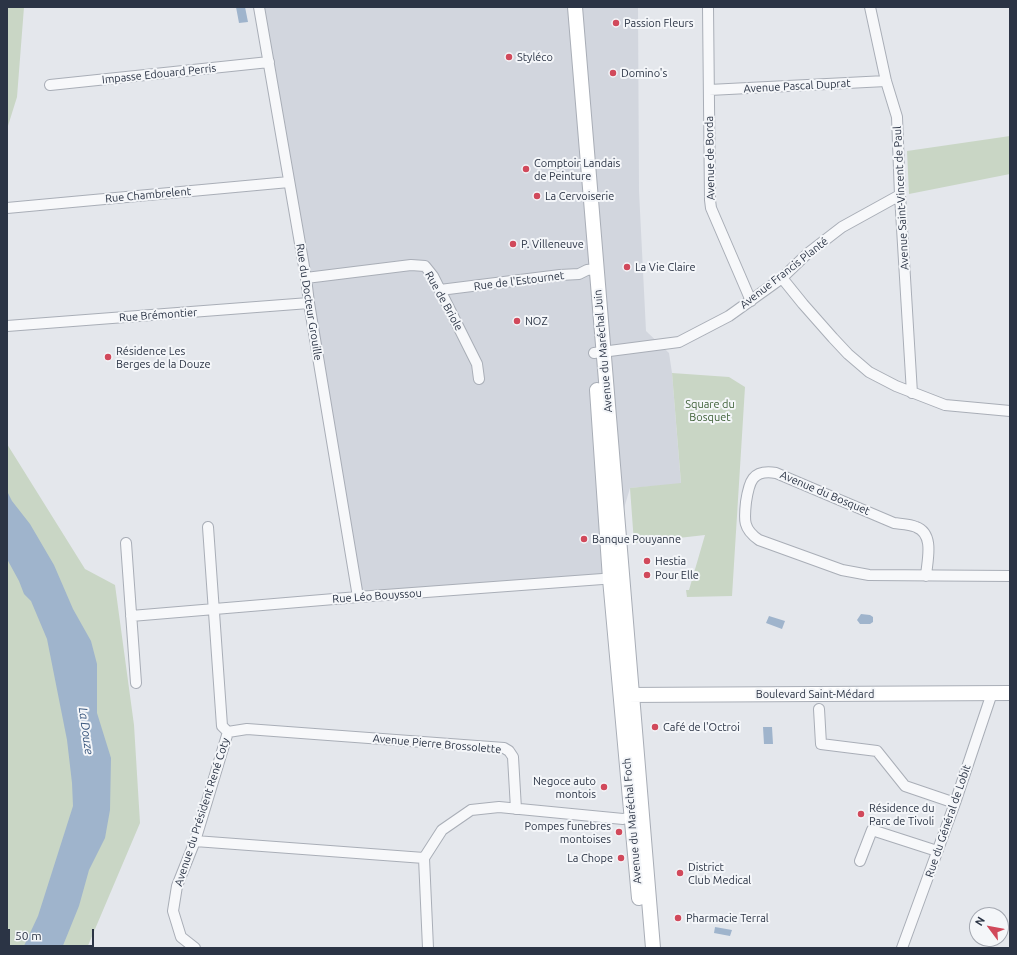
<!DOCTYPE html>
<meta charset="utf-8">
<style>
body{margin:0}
#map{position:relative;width:1017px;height:955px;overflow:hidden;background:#e4e7ec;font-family:Ubuntu,sans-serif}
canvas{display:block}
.frame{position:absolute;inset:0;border:8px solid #2b3445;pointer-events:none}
.north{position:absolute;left:969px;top:907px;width:40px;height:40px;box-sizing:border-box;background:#f4f6f9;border:1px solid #a4a8b1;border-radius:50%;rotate:302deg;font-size:11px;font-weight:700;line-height:16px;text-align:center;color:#2b3445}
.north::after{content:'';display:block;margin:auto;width:14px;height:18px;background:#d1495b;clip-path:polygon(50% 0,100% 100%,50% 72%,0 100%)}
.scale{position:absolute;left:8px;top:929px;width:86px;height:18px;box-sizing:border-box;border:2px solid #2b3445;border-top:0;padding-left:5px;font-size:12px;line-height:14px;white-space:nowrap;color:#2b3445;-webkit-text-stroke:3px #f4f6f9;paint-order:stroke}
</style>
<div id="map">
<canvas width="1017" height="955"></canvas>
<div class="frame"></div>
<div class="north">N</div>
<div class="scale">50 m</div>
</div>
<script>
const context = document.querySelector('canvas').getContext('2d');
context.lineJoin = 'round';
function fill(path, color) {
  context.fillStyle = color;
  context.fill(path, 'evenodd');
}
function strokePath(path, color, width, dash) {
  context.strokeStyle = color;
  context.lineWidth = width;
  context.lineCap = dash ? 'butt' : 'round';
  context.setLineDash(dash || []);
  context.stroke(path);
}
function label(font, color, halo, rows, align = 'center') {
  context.font = font + ' Ubuntu,sans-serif';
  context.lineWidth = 4;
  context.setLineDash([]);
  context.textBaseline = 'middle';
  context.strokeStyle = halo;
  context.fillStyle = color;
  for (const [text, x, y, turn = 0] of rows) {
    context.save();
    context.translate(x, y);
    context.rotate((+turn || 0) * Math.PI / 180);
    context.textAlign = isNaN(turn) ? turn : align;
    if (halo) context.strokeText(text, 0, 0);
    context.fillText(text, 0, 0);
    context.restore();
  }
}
fill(new Path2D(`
 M 260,7 L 638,7 L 639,191 L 646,331 L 669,353 L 672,373 L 681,484 L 630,488 L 602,583 L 359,599 Z`), '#d2d6de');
fill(new Path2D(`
 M 7,7 L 24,7 L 17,97 L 7,129 Z
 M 1010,136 L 1010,174 L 909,194 L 907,151 Z
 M 672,373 L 729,377 L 745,387 L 732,596 L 687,597 L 686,590 L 689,590 L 705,535 L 634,543 L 630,488 L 681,483 Z
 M 7,444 L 85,569 L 115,585 L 134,725 L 140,823 L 87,948 L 7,948 Z`), '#c9d6c5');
fill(new Path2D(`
 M 236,7 L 245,7 L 248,22 L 239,23 Z
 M 7,491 L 12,501 L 30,524 L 54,565 L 73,609 L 91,641 L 97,664 L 97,713 L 111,758 L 110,810 L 105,838 L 89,870 L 79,906 L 62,948 L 23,948 L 38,916 L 73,806 L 72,783 L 67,740 L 47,639 L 31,601 L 24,594 L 19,581 L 7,559 Z
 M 861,614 L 870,615 L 873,617 L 873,622 L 870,624 L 860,624 L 857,620 Z
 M 769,616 L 785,621 L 782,629 L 766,623 Z
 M 763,727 L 772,727 L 773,744 L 764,744 Z
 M 715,927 L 732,930 L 730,936 L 714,933 Z`), '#9fb4cc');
const street = new Path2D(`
 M 259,7 L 306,278 L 309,303 L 358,597
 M 708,7 L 710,200 L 711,208 L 751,301
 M 870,7 L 886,81 L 897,117 L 900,195 L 912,393
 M 50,85 L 269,62
 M 709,90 L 886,81
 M 7,208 L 289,182
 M 306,278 L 411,265 L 425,266 L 433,276 L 477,364 L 479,379
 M 782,278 L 803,304 L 833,338 L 848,354 L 869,372 L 896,386 L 945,405 L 1010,411
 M 440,290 L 560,275 L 579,274 L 587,270 L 596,269
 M 7,326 L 309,303
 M 594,353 L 679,342 L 729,316 L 782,278 L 807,254 L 842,227 L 900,195
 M 126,543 L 136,683
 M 926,576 C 927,561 935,534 916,527 C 910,524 901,524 894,523 L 776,473 C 752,469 749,482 746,502 C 744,520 743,529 759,540 L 842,570 L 869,575 L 1010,576
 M 131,616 L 358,597 L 616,578
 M 819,709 L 821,744 L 877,751 L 905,786 L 955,803
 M 228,732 L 247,729 L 504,748 L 509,751 L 513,757 L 516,809
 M 195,841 L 424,858
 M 424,858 L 442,830 L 471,810 L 499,807 L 623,819 L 631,817 L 637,818
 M 424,858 L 428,948
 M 860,861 L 872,830 L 937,851
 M 195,948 L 181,937 L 173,911 L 177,886 L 195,841 L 228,732 L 222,726 L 208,527
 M 902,948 L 955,803 L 992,693`);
const secondary = new Path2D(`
 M 575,7 L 653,948
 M 597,390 L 610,579 L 639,898
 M 624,695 L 1010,693`);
strokePath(street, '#a9aeb7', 12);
strokePath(secondary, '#a9aeb7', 16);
strokePath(street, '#f7f8fa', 10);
strokePath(secondary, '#fff', 14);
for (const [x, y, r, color] of [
 [616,23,4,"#d1495b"],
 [509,57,4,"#d1495b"],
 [613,73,4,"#d1495b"],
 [526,169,4,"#d1495b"],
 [537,196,4,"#d1495b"],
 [513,244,4,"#d1495b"],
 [627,267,4,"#d1495b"],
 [517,321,4,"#d1495b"],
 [108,357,4,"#d1495b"],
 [584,539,4,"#d1495b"],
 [647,561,4,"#d1495b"],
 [647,575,4,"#d1495b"],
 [655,727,4,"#d1495b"],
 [604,787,4,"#d1495b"],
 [861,814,4,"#d1495b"],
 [619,832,4,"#d1495b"],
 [621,858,4,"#d1495b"],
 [680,873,4,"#d1495b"],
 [678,918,4,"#d1495b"]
]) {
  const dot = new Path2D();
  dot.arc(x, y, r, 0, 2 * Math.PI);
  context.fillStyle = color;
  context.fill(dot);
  strokePath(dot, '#f4f6f9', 1.5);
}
label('11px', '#2b3445', '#f4f6f9', [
 ["Passion Fleurs",624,23],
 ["Styléco",517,57],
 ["Domino's",621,73],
 ["Comptoir Landais",534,163],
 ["de Peinture",534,176],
 ["La Cervoiserie",545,196],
 ["P. Villeneuve",521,244],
 ["La Vie Claire",635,267],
 ["NOZ",525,321],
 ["Résidence Les",116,351],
 ["Berges de la Douze",116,364],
 ["Banque Pouyanne",592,539],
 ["Hestia",655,561],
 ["Pour Elle",655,575],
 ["Café de l'Octroi",663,727],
 ["Negoce auto",596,781,"right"],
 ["montois",596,794,"right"],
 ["Résidence du",869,808],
 ["Parc de Tivoli",869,821],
 ["Pompes funebres",611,826,"right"],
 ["montoises",611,839,"right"],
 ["La Chope",613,858,"right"],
 ["District",688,867],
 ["Club Medical",688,880],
 ["Pharmacie Terral",686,918]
], 'left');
label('11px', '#2b3445', '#f4f6f9', [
 ["Impasse Edouard Perris",159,74,-6],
 ["Avenue Pascal Duprat",797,86,-3],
 ["Avenue de Borda",710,158,-91],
 ["Rue Chambrelent",148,195,-5],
 ["Avenue Saint-Vincent de Paul",901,198,-93],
 ["Avenue Francis Planté",784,273,-38],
 ["Rue de l'Estournet",519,281,-7],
 ["Rue de Briole",444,301,61],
 ["Rue du Docteur Grouille",309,302,81],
 ["Rue Brémontier",158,315,-4],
 ["Avenue du Maréchal Juin",603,351,-95],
 ["Avenue du Bosquet",825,493,23],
 ["Rue Léo Bouyssou",377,596,-4],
 ["Boulevard Saint-Médard",815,694],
 ["Avenue Pierre Brossolette",437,744,5],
 ["Avenue du Président René Coty",202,812,-72],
 ["Avenue du Maréchal Foch",632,821,-95],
 ["Rue du Général de Lobit",948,821,-71]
]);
label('11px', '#3f6138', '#f4f6f9', [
 ["Square du",710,404],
 ["Bosquet",710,417]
]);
label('italic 12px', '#34527a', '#f4f6f9', [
 ["La Douze",86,731,82]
]);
</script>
